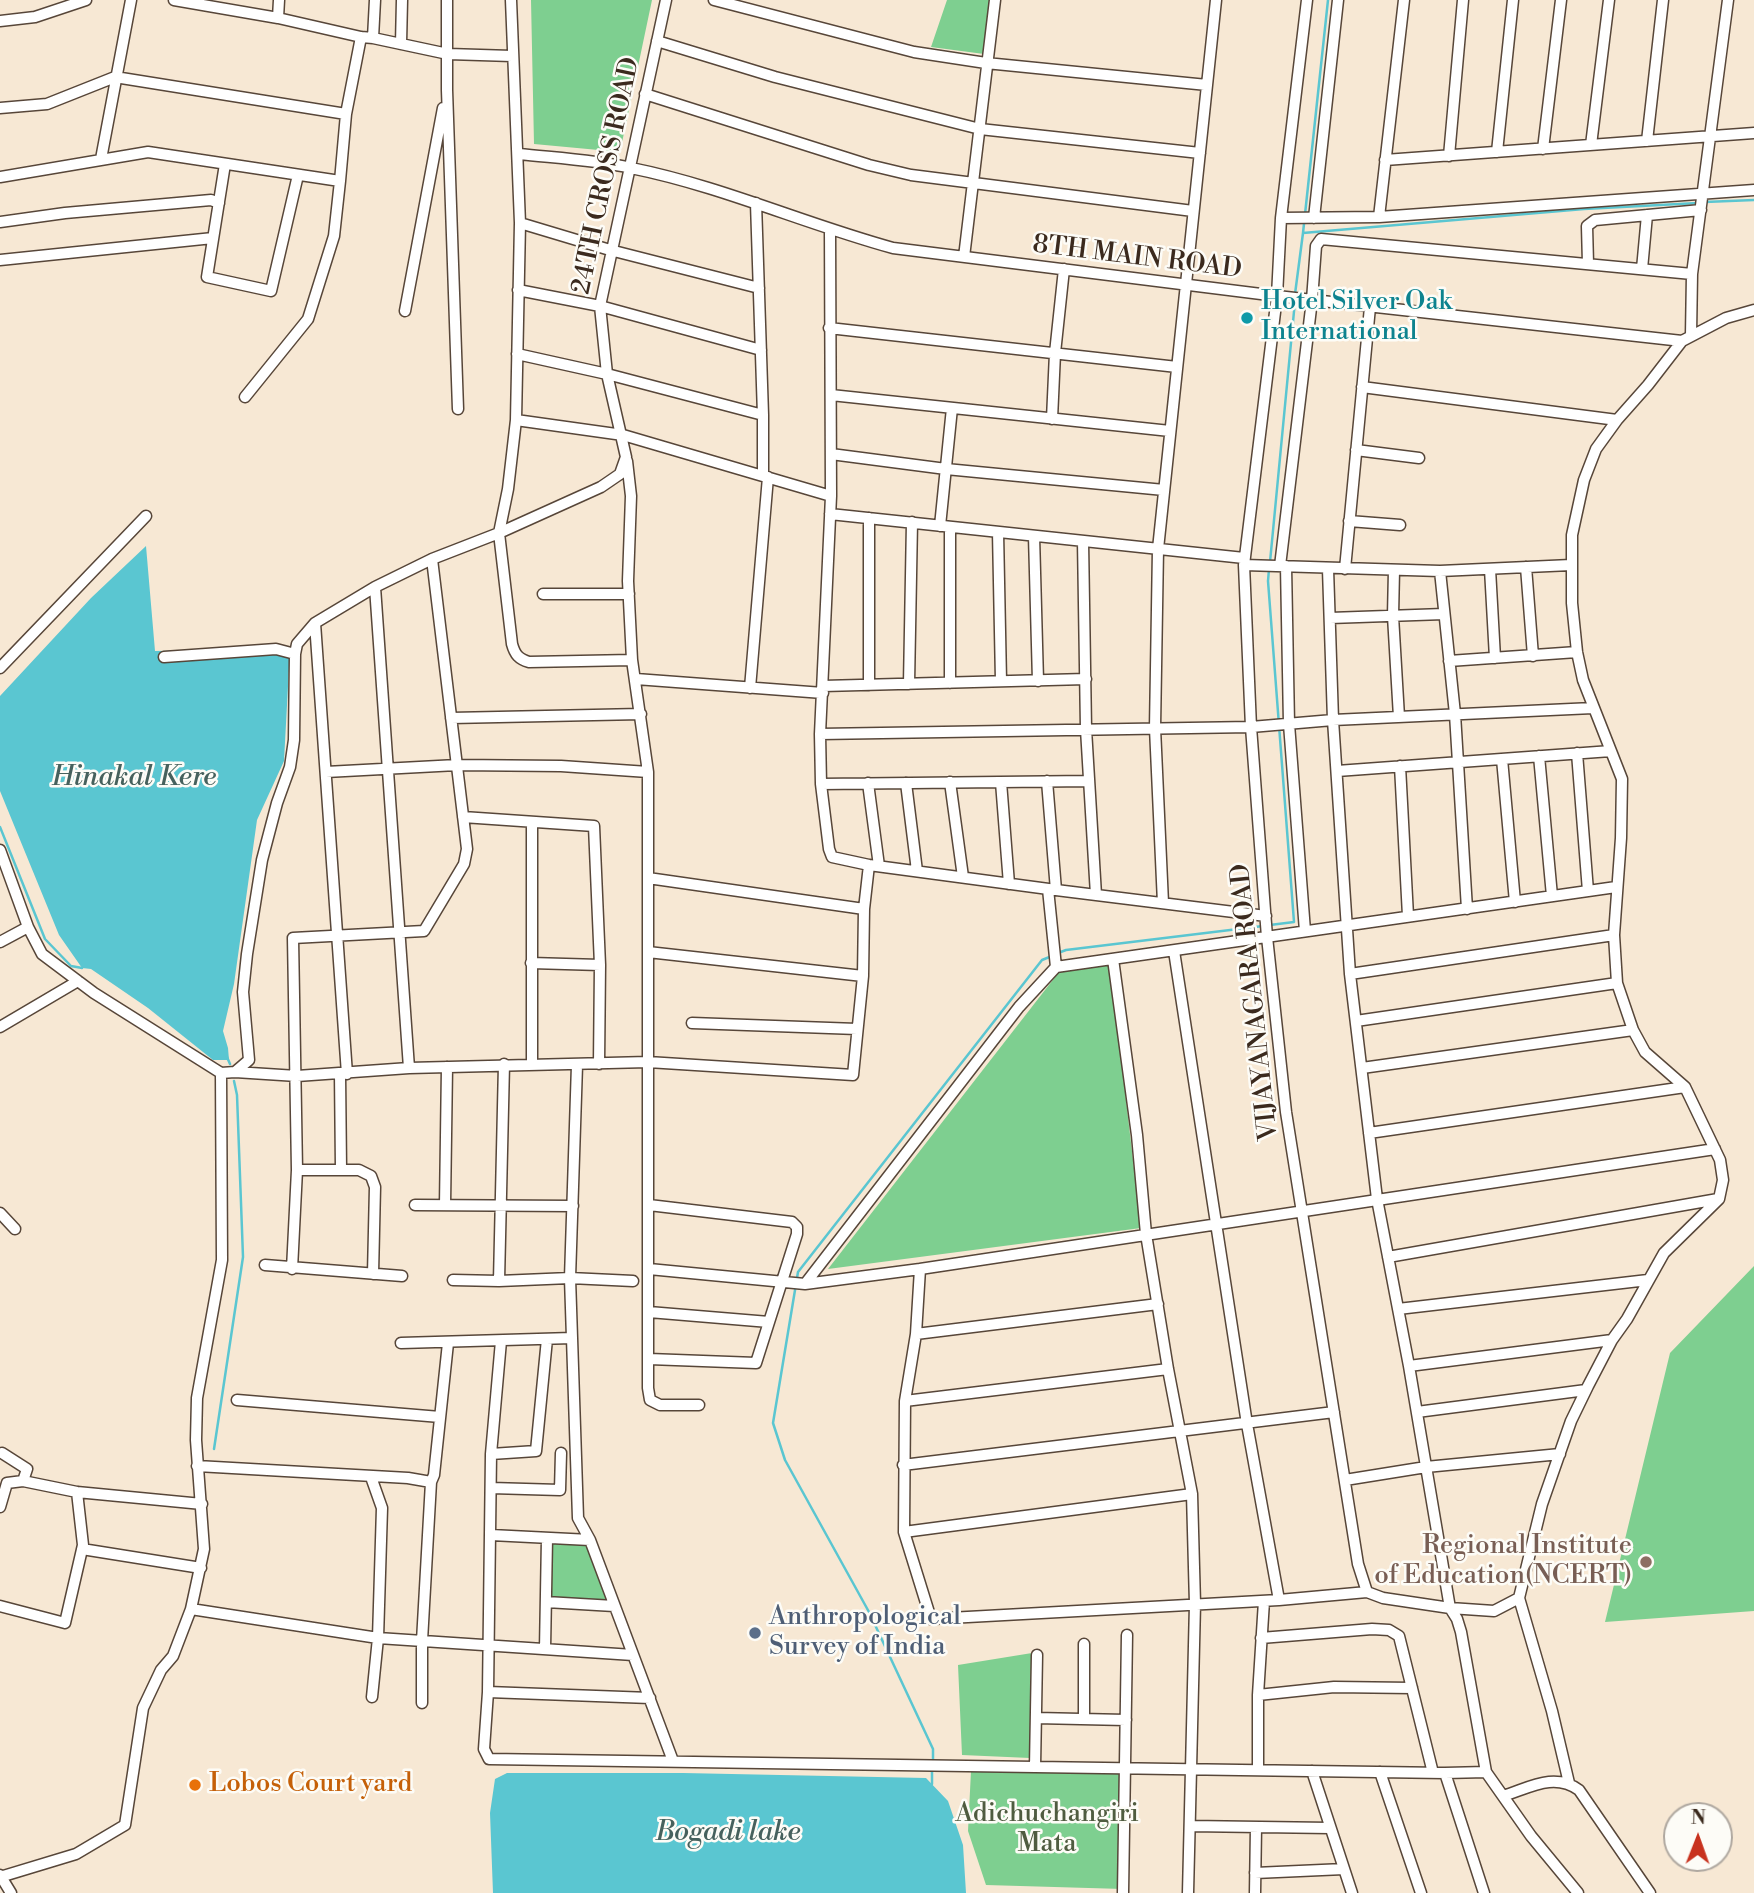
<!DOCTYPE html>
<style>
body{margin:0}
#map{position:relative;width:1754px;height:1893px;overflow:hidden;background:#f7e8d4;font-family:"Libre Bodoni",serif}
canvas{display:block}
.north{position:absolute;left:1663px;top:1802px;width:70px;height:70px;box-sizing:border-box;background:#fdfcf7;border:2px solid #afa8a0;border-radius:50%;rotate:1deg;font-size:19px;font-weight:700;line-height:28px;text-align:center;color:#3b2a1e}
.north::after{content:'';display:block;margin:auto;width:24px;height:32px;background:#c8321e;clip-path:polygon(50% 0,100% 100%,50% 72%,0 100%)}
</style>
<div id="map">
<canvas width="1754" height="1893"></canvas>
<div class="north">N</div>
</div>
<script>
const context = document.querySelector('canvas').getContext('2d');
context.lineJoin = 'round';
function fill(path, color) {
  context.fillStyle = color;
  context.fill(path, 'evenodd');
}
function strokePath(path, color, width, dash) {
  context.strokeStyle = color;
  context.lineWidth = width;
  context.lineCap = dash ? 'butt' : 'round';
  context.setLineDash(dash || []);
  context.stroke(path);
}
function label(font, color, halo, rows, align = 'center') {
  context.font = font + ' "Libre Bodoni",serif';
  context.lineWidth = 5;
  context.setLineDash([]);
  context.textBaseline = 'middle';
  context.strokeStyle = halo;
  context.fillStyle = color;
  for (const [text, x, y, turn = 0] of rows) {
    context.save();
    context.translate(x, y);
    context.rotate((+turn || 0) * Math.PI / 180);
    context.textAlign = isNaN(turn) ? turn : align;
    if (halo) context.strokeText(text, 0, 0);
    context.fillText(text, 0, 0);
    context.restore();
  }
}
fill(new Path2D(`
 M 531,0 L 652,0 L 620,152 L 534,144 Z
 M 947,0 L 991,0 L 984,54 L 931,47 Z
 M 1110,964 L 1141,1228 L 828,1269 L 1059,972 Z
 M 1754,1266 L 1754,1611 L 1605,1622 L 1670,1353 Z
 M 550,1543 L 589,1544 L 611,1602 L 549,1599 Z
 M 1032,1653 L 1030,1758 L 962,1755 L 958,1665 Z
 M 1119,1768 L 1119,1773 L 1125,1774 L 1123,1889 L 986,1885 L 968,1831 L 971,1771 L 1039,1772 Z`), '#7ecf90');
fill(new Path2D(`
 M 146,546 L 155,651 L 290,649 L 284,761 L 257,820 L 234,984 L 223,1031 L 228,1048 L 229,1060 L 213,1060 L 148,1008 L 91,969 L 82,968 L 59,935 L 0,791 L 0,696 L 91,598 Z
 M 507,1773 L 683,1773 L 926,1778 L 948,1801 L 963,1845 L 966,1893 L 493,1893 L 490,1813 L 495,1779 Z`), '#5ac6d1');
strokePath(new Path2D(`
 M 1705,202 L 1754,200
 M 1303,233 L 1328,0
 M 1295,294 L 1303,233 L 1584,209 L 1698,203
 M 1270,562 L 1295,301
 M 1269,569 L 1268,581 L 1294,922 L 1270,925
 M 0,827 L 45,939 L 71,966 L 82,968
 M 1058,953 L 1066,950 L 1263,926
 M 227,1057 L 230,1064
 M 214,1449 L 243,1257 L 237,1095 L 234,1081
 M 933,1763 L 933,1749 L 869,1612 L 785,1460 L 773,1423 L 798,1272 L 1042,960 L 1052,956
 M 932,1784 L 932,1770`), '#5ac6d1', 2.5);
const minor = new Path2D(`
 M 174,0 L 278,18 L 361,37 L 373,38 L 448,54 L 512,56
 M 447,0 L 447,90 L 458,409
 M 511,0 L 520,223 L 516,420 L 508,489 L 499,533 L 512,644 C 515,655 519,659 529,662 L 632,660
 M 714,0 L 914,52 L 986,63 L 1207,85
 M 1307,0 L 1281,218 L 1277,296 L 1244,565 L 1251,727 L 1267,937 L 1286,1112 L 1358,1564 L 1367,1592 L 1383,1598 L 1450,1608 L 1457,1619 L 1461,1632 L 1486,1772 L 1531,1836 L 1578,1893
 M 278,18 L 279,0
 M 0,21 L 35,17 L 86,0
 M 373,38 L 375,0
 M 657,41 L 775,77 L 980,129 L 1200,153
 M 401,44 L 402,0
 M 645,94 L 869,165 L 911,175 L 1193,211
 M 0,108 L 47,104 L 115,77 L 346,114
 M 1647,141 L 1663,0
 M 1591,145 L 1609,0
 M 1543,149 L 1561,0
 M 1497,152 L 1513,0
 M 519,154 C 556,158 595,160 631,168 C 721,186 805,224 893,248 L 1277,296 L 1682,341
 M 1449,156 L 1463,0
 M 101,159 L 131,0
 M 1385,160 L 1754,133
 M 225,164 L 207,277 L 271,291 L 298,175
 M 0,177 L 148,152 L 340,181 L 346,114 L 361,37
 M 756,203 L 763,415 L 763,475
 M 1379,217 L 1404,0
 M 1281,218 L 1379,217 L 1754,190
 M 1314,218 L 1338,0
 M 0,222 L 65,213 L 211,200 L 219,203
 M 520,223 L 610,250 L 759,288
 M 830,229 L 831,496 L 820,734 L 821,784 L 829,849 L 832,857 L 869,865 L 1056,890 L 1266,916
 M 964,257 L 995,0
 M 0,260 L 213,238
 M 1588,264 L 1587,226 L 1595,220 L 1701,210
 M 1642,269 L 1647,215
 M 518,290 L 600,306 L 761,350
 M 405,311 L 443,108
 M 829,328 L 1177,367
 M 1691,335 L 1692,274 L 1728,0
 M 517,354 L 607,374 L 763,415
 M 1362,387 L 1617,420
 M 831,395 L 1170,431
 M 245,397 L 308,319 L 334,236 L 340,181
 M 1052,419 L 1055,353 L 1064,269
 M 516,420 L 623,435 L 831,496
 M 1356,450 L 1419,458
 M 831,454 L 946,469 L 1164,490
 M 627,461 L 631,496 L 628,581 L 632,660 L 648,772 L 648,1388 L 650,1400 L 660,1405 L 699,1405
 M 830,514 L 1244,558
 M 869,518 L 869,685
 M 1349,521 L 1400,525
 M 940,526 L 952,408
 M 950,527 L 950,683
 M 998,532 L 1001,681
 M 1034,536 L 1038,681
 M 1083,541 L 1086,729 L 1096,895
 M 1244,565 L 1440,571 L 1571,565
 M 1280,566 L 1312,300 L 1316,246 L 1321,239 L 1692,274
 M 1286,566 L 1289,724 L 1305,931
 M 1526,567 L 1533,656
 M 1328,569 L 1333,720 L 1350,974 L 1377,1199 L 1409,1366 L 1450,1608 L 1494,1611 L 1519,1598 L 1542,1504 L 1571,1421 L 1588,1386 L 1612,1340 L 1627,1319 L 1664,1253 L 1719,1199 L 1723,1180 L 1720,1160 L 1685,1087 L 1645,1052 L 1633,1030 L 1617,983 L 1614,935 L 1621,838 L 1622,779 L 1583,680 L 1577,652 L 1572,603 L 1572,535 L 1584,480 L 1596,449 L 1617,420 L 1648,385 L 1682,341 L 1726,318 L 1754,310
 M 1345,569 L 1370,307
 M 1490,569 L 1495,658
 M 1394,570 L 1393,616 L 1399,717
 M 1440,571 L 1455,714 L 1467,909
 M 375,587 L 409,1068
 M 543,594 L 629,594
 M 1330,618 L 1444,614
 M 315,623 L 347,1074
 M 164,657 L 276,649 L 295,654
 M 1449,661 L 1577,652
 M 0,668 L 146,516
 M 636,679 L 823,693
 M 909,684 L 912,522
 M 823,686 L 1086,679
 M 750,688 L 768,477
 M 451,718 L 641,714
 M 820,734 L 1251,727 L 1333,720 L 1593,708
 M 1577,753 L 1588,891
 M 1539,756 L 1552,896
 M 1502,759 L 1515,902
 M 1400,766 L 1408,916
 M 1337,771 L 1611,751
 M 326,772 L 457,765 L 561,766 L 648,772
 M 1047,781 L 1056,890
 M 950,782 L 963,877
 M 1001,782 L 1009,884
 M 868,783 L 879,866
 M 906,783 L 917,871
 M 821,784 L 1089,781
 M 463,817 L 594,826 L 600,965 L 599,1064
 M 532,822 L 532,1064
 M 0,850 L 28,927 L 0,942
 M 648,878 L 864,909
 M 1048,889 L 1056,967
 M 1163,903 L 1155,728 L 1158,549 L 1216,0
 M 28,927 L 42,954 L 94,993 L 221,1073
 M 1174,951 L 1247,1424 L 1279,1600
 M 648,952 L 863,976
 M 1113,959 L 1137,1135 L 1146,1234 L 1168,1369 L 1192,1494 L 1195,1604 L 1188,1893
 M 531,963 L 600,965
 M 1350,974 L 1614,935
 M 1356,1021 L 1617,983
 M 692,1023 L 857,1029
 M 0,1027 L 78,981
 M 577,1065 L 570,1278 L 578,1518 L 590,1540
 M 1362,1068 L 1633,1030
 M 235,1072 L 297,1076 L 409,1068 L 648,1062 L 853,1075 L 863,976 L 864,909 L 869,865
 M 340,1074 L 341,1169
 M 1369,1133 L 1685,1087
 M 297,1170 L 359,1170 L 371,1176 L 375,1187 L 373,1274
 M 415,1205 L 573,1206
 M 445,1205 L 447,1067
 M 649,1205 L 792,1222 L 797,1227 L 797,1234 L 756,1363 L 649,1359
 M 0,1213 L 15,1229
 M 1388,1257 L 1718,1199
 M 265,1265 L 402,1276
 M 292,1269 L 297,1170 L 293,938 L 424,931 L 464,864 L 467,849 L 432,559
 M 649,1269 L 805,1284 L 920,1269
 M 453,1280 L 499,1281 L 570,1278 L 633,1281
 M 499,1281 L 504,1064
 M 805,1284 L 1019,1007 L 1056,967 L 1616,887
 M 1398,1309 L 1648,1280
 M 649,1312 L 769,1322
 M 916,1334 L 1158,1304
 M 501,1341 L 491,1454 L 488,1692 L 484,1749 L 489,1759 L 1445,1773 L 1486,1772
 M 401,1343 L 572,1338
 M 1409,1366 L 1612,1340
 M 237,1400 L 440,1417
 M 905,1401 L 1168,1369
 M 1417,1412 L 1586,1390
 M 2,1453 L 27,1469 L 23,1481 L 77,1492 L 202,1504
 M 491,1454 L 536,1451 L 547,1339
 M 903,1465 L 1334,1412
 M 197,1466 L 408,1478 L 431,1482 L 422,1641 L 422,1703
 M 371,1477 L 382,1508 L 378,1638 L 372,1697
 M 1345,1480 L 1426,1467 L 1560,1454
 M 431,1482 L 434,1475 L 448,1343
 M 491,1488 L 560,1490 L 561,1453
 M 0,1507 L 7,1483 L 23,1481
 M 904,1532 L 1192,1494
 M 491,1535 L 590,1540 L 673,1761
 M 82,1549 L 201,1568
 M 1367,1592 L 1279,1600 L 931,1619 L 904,1532 L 905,1401 L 916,1334 L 920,1269 L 1715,1149
 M 1519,1598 L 1552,1711 L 1569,1783
 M 546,1602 L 614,1606
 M 0,1606 L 65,1623 L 83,1545 L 77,1492
 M 191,1609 L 378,1638 L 633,1655
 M 1261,1638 L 1372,1629 L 1389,1630 L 1399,1636 L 1433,1773
 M 545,1649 L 547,1538
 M 488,1692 L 650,1698
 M 1258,1695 L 1334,1687 L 1412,1688
 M 1036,1718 L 1126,1720
 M 1084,1719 L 1084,1644
 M 1035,1767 L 1037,1655
 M 1258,1770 L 1258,1695 L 1264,1601
 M 1312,1771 L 1352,1893
 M 1380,1772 L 1421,1893
 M 1445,1773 L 1484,1893
 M 1503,1796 C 1529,1788 1554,1772 1579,1790 L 1650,1893
 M 1190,1826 L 1330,1828
 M 1255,1873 L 1344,1869
 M 0,1875 L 11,1893
 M 0,1877 L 76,1854 L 125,1825 L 143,1708 L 161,1670 L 173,1656 L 191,1609 L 204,1549 L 196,1440 L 197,1398 L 222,1260 L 221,1073 L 235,1072 L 249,1060 L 243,992 L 247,954 L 262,860 L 277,803 L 290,767 L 294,740 L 295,654 L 297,644 L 315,623 L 375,587 L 432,559 L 499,533 L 601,487 L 620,474 L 626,457 L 607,374 L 600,306 L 666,0
 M 1123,1893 L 1127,1635
 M 1255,1893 L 1256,1827`);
strokePath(minor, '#574639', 13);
strokePath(minor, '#fff', 10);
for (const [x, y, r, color] of [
 [1247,318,7,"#0f9aa8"],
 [1646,1562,7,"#8d6e63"],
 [755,1633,7,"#5c6f8a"],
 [195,1785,7,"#e8710a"]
]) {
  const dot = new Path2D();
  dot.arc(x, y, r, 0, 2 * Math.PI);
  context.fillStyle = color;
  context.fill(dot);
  strokePath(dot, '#fdfcf7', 2.5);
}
label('26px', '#3b2a1e', '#fdfcf7', [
 ["24TH CROSS ROAD",607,176,-78],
 ["8TH MAIN ROAD",1137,258,7],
 ["VIJAYANAGARA ROAD",1256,1002,-96]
]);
label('26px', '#0d838f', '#fdfcf7', [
 ["Hotel Silver Oak",1261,303],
 ["International",1261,333]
], 'left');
label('26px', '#785e54', '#fdfcf7', [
 ["Regional Institute",1632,1547],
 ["of Education(NCERT)",1632,1577]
], 'right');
label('26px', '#4e5e75', '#fdfcf7', [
 ["Anthropological",769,1618],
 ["Survey of India",769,1648]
], 'left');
label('26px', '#c56008', '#fdfcf7', [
 ["Lobos Court yard",209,1785]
], 'left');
label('26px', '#4f5c40', '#fdfcf7', [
 ["Adichuchangiri",1047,1815],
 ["Mata",1047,1845]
]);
label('italic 28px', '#46615d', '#fdfcf7', [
 ["Hinakal Kere",134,778],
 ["Bogadi lake",728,1833]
]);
</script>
